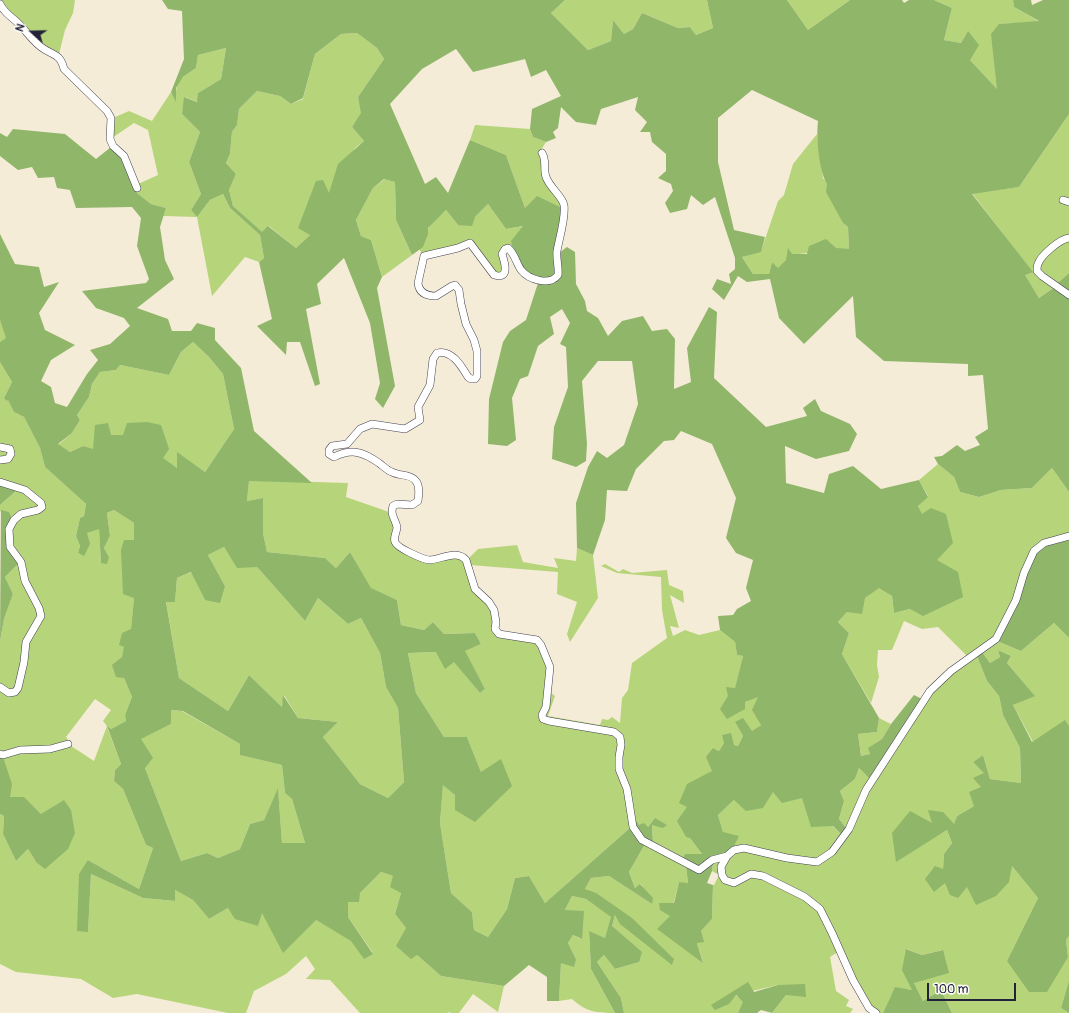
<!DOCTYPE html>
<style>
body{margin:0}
#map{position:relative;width:1069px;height:1013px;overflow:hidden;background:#f5ecd7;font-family:Pangolin,sans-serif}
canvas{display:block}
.north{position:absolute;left:12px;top:12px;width:40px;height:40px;-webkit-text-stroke:3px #fdfcf7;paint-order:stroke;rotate:290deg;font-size:11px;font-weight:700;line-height:16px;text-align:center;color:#22223b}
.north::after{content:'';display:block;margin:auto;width:14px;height:18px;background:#22223b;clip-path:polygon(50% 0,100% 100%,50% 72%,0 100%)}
.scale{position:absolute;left:927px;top:983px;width:89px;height:18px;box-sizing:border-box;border:2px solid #22223b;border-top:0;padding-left:5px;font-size:12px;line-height:14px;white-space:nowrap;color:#22223b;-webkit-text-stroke:3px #fdfcf7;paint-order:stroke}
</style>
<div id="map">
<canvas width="1069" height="1013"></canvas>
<div class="north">N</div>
<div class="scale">100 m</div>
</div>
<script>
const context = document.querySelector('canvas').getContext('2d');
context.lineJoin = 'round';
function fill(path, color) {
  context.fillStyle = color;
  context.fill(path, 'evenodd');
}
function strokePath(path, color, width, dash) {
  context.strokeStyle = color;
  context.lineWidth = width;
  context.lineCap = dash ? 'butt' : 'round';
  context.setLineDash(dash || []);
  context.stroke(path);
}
fill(new Path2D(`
 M 0,0 L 75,0 L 73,13 L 65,30 L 59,54 L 41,44 L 5,9 Z
 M 565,0 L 707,0 L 713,28 L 696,35 L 690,27 L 678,28 L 642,13 L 633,29 L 624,34 L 613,20 L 611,41 L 588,50 L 551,13 Z
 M 787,0 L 850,0 L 808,30 Z
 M 934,0 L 1013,0 L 1014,7 L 1040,22 L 999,24 L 997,89 L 970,60 L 968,31 L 961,43 L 944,40 L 952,8 Z
 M 357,33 L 377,48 L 384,59 L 358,97 L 362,113 L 352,127 L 364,141 L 355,148 L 329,194 L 310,235 L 296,248 L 269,226 L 262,233 L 233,206 L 229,190 L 236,174 L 226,163 L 230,154 L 232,132 L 237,125 L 239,109 L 257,91 L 280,96 L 291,104 L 303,99 L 315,54 L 341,34 Z
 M 226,48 L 221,79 L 198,93 L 198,102 L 185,97 L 182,114 L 200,132 L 189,162 L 201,194 L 191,210 L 197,217 L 210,200 L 223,194 L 230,208 L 260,235 L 264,258 L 259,262 L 245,257 L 212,296 L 197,217 L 163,216 L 166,208 L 151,204 L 137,193 L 138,184 L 158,175 L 148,130 L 134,123 L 112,138 L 113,118 L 129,111 L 152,121 L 171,92 L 176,101 C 175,81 180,79 196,68 L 198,55 Z
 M 1069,114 L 1069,273 L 1055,287 L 1039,298 L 1024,274 L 1032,272 L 972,193 L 1019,187 Z
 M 475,125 L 530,129 L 533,137 L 546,142 L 539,153 L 562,208 L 525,208 L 506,155 L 470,140 Z
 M 817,134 L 823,178 L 828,184 L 843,223 L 848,227 L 849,249 C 829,248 812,254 792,254 L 778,269 L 772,262 L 769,274 L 753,274 L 742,257 L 761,251 L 778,201 L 784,195 L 793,164 Z
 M 385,179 L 395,182 L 396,220 L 412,255 L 382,277 L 371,240 L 361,236 L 356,220 L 373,188 Z
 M 488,204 L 506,229 L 524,226 L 513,250 L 504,247 L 503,266 L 501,272 L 494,273 L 474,244 L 457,245 L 423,255 L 419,249 C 426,244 425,236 428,229 C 430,224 442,214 446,210 L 458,225 L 475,217 Z
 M 0,320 L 7,338 L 0,342 Z
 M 193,342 L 209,357 L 223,374 L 234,429 L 205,472 L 177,453 L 177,468 L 123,435 L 111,435 L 93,450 L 83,446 L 70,452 L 58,445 L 72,433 L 80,420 L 77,415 L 89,397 L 92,384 L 100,372 L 116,370 L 120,365 L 169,375 L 181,352 Z
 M 0,362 L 12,382 L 4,398 L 6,401 L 8,399 L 14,412 L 24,417 L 40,448 L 45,467 L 86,504 L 84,516 L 80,518 L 76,536 L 80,546 L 78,553 L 84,555 L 87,533 L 99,528 L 101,563 L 109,557 L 104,548 L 110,536 L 107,513 L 114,510 L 134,523 L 134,598 L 131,630 L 122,657 L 124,678 L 132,697 L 125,715 L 126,721 L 111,729 L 107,727 L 121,764 L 115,770 L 114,781 L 123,789 L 146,845 L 153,848 L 139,889 L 88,860 L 88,931 L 91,874 L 143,898 L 175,901 L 175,890 L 193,900 L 209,919 L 228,908 L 258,926 L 261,913 L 316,920 L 373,953 L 348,917 L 348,902 L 360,893 L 381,872 L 393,876 L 401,893 L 395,914 L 406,928 L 417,955 L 441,976 L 504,986 L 498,1012 L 473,994 L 459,1013 L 451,1013 L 449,1012 L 447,1013 L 360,1013 L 330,980 L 306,979 L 315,969 L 306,956 L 286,974 L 254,991 L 246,1013 L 228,1013 L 137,994 L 113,998 L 81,979 L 16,972 L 0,964 L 0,814 L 4,816 L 3,834 L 16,861 L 28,849 L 36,862 L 41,814 L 24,798 L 10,797 L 3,758 L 20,752 L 71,746 L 94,761 L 107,726 L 103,721 L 111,710 L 95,699 L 66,737 L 70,742 L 50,747 L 3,753 L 0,751 L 0,690 L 16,695 L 28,642 L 43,616 L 12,546 L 11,530 L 22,515 L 38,512 L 43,501 L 0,479 Z
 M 938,464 L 954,477 L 960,492 L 979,497 L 1001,490 L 1032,488 L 1052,468 L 1069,492 L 1069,534 L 1014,599 L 994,638 L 968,657 L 938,627 L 922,629 L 904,621 L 892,650 L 878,650 L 877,665 L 879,677 L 871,703 L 842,654 L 849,633 L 838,622 L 847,612 L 879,587 L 892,596 L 894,613 L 910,609 L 936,560 L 922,515 L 918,506 L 928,496 L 919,480 Z
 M 249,480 L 348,483 L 346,497 L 389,512 L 395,528 L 392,539 L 429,562 L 457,557 L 464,561 L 473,590 L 487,603 L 492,611 L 493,629 L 536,642 L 548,668 L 542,720 L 613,734 L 618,738 L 631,827 L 545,903 L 529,876 L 515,878 L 507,909 L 488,937 L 474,930 L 472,912 L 451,893 L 440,823 L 443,784 L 455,795 L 481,772 L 467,737 L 444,737 L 416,693 L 408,653 L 437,652 L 454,661 L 480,693 L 485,689 L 464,651 L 481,644 L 475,633 L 444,634 L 433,622 L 424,630 L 401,625 L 397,600 L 371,589 L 350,552 L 336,568 L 325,558 L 267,552 L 263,533 L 263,498 L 247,501 Z
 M 17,490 L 24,491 L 40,506 L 12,519 L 0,511 L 0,505 Z
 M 517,545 L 523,562 L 558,568 L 554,558 L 576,561 L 577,548 L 593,555 L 598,598 L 570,642 L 567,634 L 577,602 L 557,594 L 558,572 L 470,565 L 468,559 L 478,549 Z
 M 224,547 L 237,567 L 257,567 L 305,621 L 318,598 L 348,624 L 361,618 L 380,653 L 386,687 L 398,708 L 404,782 L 388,798 L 360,784 L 323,737 L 338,722 L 298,718 L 284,695 L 282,707 L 249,675 L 228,711 L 179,678 L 166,601 L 175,602 L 177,578 L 192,572 L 205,600 L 225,586 L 208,555 Z
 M 19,563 L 38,615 L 22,662 L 14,690 L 10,691 L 0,684 L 0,641 L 4,619 L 13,594 L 5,577 Z
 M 605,564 L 619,572 L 623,569 L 632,573 L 667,570 L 669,585 L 683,591 L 684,603 L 670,595 L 679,628 L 670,626 L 673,636 L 685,630 L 699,635 L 720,630 L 735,642 L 737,655 L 743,656 L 735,689 L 745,702 L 759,696 L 761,725 L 751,732 L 735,722 L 743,736 L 738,746 L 724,743 L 719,751 L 713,748 L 712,771 L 687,807 L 690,838 L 702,854 L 685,854 L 682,859 L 653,843 L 652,825 L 655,818 L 648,827 L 639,825 L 634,817 L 622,768 L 622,736 L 545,717 L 545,715 L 551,693 L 555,696 L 548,716 L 600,725 L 602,719 L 608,720 L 612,717 L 620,723 L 622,698 L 628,690 L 632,663 L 667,638 L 662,610 L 661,577 L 617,573 L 601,566 Z
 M 1054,623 L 1069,638 L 1069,726 L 1065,721 L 1033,742 L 1013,705 L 1034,695 L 1007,663 L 1011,656 L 998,650 L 1000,657 L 990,663 L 982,652 L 997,641 L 1021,651 Z
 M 977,656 L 987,681 L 999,696 L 1003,715 L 1020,748 L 1021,783 L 990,779 L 983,755 L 973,762 L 985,773 L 981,787 L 974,806 L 957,816 L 954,825 L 932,824 L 896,861 L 947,830 L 952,843 L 944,854 L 943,870 L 945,883 L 967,887 L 1012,866 L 1038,898 L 1007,961 L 1068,957 L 1066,940 L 1069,936 L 1069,982 L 1061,1008 L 1069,1013 L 952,1013 L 941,990 L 923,1001 L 914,983 L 942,950 L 922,955 L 907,949 L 912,990 L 895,988 L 883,1013 L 880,1013 L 870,1006 L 854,979 L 821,908 L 764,874 L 734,880 L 726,878 C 722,861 727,855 744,850 L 817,864 L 834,854 L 868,791 L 931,692 L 952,673 Z
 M 171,710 L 182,711 L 240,744 L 241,755 L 282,765 L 285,793 L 292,799 L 305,843 L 282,843 L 278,789 L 264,820 L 250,824 L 240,849 L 218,858 L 207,853 L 181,861 L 145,768 L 140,739 L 171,724 Z
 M 879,718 L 891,724 L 882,739 L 869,748 L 870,754 L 861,756 L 858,734 L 877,732 Z
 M 859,768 L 870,779 L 846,828 L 839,819 L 844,801 L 840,791 L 855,779 Z
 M 773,792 L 802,798 L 842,835 L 831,851 L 816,859 L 733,848 L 723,832 L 718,815 L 734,800 Z
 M 645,844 L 686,866 L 688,884 L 679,882 L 670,916 L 703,962 L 697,943 L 701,931 L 712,919 L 713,885 L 714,885 L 719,875 L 712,871 L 713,862 L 723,859 L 723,882 L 752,876 L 763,878 L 803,899 L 818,911 L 838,952 L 830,957 L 836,991 L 849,1000 L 846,1006 L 853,1009 L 850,1013 L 772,1013 L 786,995 L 778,985 L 735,995 L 744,1002 L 738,1013 L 624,1013 L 621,998 L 597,962 L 604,955 L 615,969 L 639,962 L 612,926 L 615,915 L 674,959 L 585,889 L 591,878 L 609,876 L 652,904 L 641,884 L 635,888 L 629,872 Z
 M 572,896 L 586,899 L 612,917 L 605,938 L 589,932 L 591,969 L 615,1013 C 597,1013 586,1012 572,999 L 559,1001 L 561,963 L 576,959 L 568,943 L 573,935 L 581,939 L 565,910 Z`), '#b6d47a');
fill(new Path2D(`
 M 162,0 L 565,0 L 551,13 L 588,50 L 611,41 L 613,20 L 624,34 L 633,29 L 642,13 L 678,28 L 690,27 L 696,35 L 713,28 L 707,0 L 787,0 L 808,30 L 850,0 L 902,0 L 904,3 L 909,0 L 934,0 L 952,8 L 944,40 L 961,43 L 968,31 L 979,45 L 970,60 L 997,89 L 991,34 L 999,24 L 1039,21 L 1014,7 L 1013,0 L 1031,0 L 1032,5 L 1043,0 L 1069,0 L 1069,114 L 1019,187 L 972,194 L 1033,272 L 1025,275 L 1039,298 L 1055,287 L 1069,297 L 1069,492 L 1052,468 L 1032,488 L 1001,490 L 979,497 L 960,492 L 954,477 L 938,464 L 934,457 L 942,456 L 957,445 L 965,451 L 980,445 L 975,437 L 988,429 L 983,375 L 968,376 L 968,364 L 884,361 L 856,337 L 853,296 L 804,344 L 779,318 L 770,279 L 747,282 L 738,276 L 724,300 L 712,289 L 717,279 L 731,284 L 729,274 L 735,269 L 735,258 L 715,197 L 703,205 L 691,195 L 687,209 L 670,213 L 665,203 L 673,191 L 671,184 L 658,178 L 666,171 L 666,154 L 652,142 L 650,132 L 640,132 L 647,122 L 635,110 L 638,97 L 601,109 L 596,125 L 576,122 L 561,107 L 558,128 L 553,132 L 556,138 L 546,142 L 533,137 L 530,129 L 532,109 L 561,96 L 546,70 L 531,77 L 525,59 L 473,72 L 456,49 L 422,69 L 390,104 L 425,184 L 436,177 L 448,193 L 470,140 L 506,155 L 525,208 L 537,196 L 562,208 L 557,270 L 554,278 C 550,278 545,279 541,278 C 524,277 515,256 511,241 L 523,226 L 506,229 L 488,204 L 475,217 L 472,226 L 458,225 L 446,210 L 428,228 L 428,234 L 423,247 L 412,255 L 396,220 L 395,182 L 384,179 L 373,188 L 356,220 L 361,236 L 371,240 L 382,277 L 377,288 L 395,386 L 383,408 L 375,399 L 380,383 L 370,323 L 344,258 L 317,284 L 321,304 L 306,309 L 320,384 L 315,386 L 300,342 L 287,342 L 286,355 L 257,326 L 272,319 L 259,262 L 264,258 L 260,235 L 230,208 L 223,194 L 210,200 L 197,217 L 191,210 L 201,194 L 189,162 L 200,132 L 182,114 L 184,97 L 197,102 L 198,93 L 221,79 L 226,48 L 198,55 L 196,68 L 183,77 L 176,88 L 176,102 L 171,92 L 184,59 L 182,11 L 168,9 ZM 357,33 L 377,48 L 384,59 L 358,97 L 361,113 L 352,127 L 364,141 L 338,164 L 329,193 L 323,180 L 316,181 L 298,228 L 310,235 L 296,248 L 268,226 L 262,232 L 233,206 L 229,190 L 236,174 L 226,163 L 230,154 L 232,132 L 237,125 L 239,109 L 257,91 L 280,96 L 291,104 L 303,98 L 315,54 L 341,34 ZM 752,90 L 818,121 C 816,137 819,171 827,184 L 826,192 L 843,223 L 848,227 L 849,249 L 836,248 L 826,239 L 809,246 L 807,254 L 792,254 L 788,248 L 786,260 L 778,268 L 772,262 L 769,274 L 753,274 L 742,257 L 761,252 L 765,237 L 734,230 L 718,162 L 718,118 Z
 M 13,129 L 65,134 L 96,159 L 111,147 L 122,158 L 137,193 L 151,204 L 166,208 L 160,227 L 165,260 L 174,279 L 137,308 L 168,319 L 172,331 L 191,331 L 197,323 L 215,328 L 215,340 L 241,368 L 254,431 L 312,483 L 249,481 L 247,501 L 263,498 L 263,533 L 267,552 L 325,558 L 336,568 L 350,552 L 371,588 L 397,600 L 401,625 L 424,630 L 433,622 L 444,634 L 475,633 L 481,644 L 465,651 L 485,689 L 480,693 L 454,662 L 445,669 L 436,652 L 408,653 L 416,693 L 444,737 L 467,737 L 481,772 L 501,759 L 512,786 L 475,822 L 455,810 L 455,795 L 443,785 L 440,823 L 451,893 L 472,912 L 474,930 L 488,937 L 507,909 L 515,878 L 529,876 L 545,903 L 631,827 L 645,844 L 629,872 L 635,888 L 640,884 L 653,898 L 652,904 L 609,876 L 591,878 L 585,889 L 596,893 L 632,918 L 674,959 L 672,965 L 620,924 L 615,915 L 612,926 L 642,952 L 639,962 L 615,969 L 604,955 L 597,962 L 621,998 L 624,1013 L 615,1013 L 591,969 L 589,931 L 605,938 L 611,917 L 586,899 L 572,896 L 565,910 L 584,911 L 582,939 L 573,935 L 568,943 L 576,959 L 574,967 L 561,963 L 559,1001 L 547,1001 L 547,977 L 529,965 L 504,986 L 441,976 L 417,955 L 411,959 L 396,946 L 406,928 L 395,914 L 401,893 L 390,887 L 393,876 L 381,872 L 360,893 L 359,902 L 348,902 L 348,917 L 373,954 L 364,959 L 351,941 L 316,920 L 283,953 L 262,913 L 258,926 L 235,919 L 228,908 L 209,919 L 193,900 L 175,890 L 175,901 L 143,898 L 91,874 L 88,932 L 77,931 L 79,874 L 88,860 L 139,889 L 153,848 L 146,845 L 123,789 L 114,781 L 115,770 L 121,764 L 107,726 L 111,729 L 126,721 L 125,715 L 132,697 L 124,678 L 116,677 L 112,665 L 122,657 L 124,647 L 119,645 L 122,633 L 131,629 L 134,598 L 123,594 L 121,550 L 124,540 L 134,540 L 134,523 L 114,510 L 107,513 L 110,536 L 104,548 L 109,557 L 107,564 L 101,563 L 99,529 L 87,533 L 90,544 L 84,556 L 78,553 L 80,546 L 76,536 L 80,518 L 84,516 L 86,504 L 45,467 L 40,448 L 24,417 L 14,412 L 8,400 L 6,401 L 4,398 L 12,382 L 0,362 L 0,342 L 6,338 L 0,320 L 0,234 L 15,264 L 39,267 L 44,287 L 59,282 L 39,313 L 45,330 L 75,345 L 51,360 L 41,381 L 51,387 L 55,403 L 67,407 L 87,374 L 98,360 L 90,350 L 110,344 L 130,326 L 124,318 L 96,308 L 82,291 L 146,283 L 149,279 L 137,246 L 141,218 L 132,207 L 76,208 L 70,190 L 57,188 L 54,177 L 38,178 L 32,167 L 18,170 L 0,156 L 0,133 L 7,137 ZM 193,342 L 209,357 L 223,374 L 234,429 L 205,472 L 177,452 L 177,468 L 163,458 L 169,449 L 161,425 L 147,422 L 127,423 L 123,435 L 111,435 L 108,423 L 95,425 L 93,449 L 83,446 L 70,452 L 58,444 L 72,433 L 80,420 L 77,415 L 89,397 L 92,384 L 100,372 L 116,370 L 120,365 L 169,375 L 181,352 ZM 224,547 L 237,568 L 257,567 L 305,621 L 318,598 L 348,624 L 361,618 L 380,653 L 386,687 L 398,708 L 404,782 L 388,798 L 360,784 L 323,737 L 338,722 L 298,718 L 283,695 L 282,707 L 249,675 L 228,711 L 179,678 L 166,602 L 175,602 L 177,578 L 191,572 L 205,600 L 220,603 L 225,586 L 208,555 ZM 171,710 L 183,711 L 240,744 L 240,755 L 282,765 L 285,793 L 292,799 L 305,843 L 282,843 L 278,788 L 264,820 L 250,824 L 240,849 L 218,858 L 207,853 L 181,861 L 145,768 L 153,758 L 141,739 L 171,724 Z
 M 567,247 L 575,252 L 576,284 L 585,301 L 587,311 L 598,318 L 608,336 L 622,321 L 643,316 L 652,331 L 667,329 L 675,339 L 674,389 L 691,382 L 687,348 L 709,307 L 717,312 L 714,378 L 766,427 L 807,416 L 803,408 L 815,399 L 821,411 L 850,424 L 857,434 L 849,451 L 816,459 L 785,446 L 786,483 L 824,493 L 829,474 L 853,466 L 881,489 L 919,480 L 928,497 L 918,506 L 922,514 L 931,508 L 946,514 L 953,543 L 937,560 L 958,572 L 963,597 L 923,616 L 910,609 L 894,613 L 892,596 L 879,588 L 865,598 L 862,614 L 847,612 L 838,622 L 849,633 L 842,654 L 879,718 L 877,732 L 858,734 L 861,756 L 870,754 L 868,748 L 882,739 L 891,724 L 914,695 L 922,699 L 870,779 L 859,768 L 855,779 L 840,791 L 844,801 L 839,819 L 846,828 L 842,835 L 833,826 L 811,827 L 802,798 L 782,803 L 773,792 L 763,808 L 746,811 L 734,800 L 718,815 L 723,832 L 739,836 L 733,848 L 726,853 L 699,867 L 682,859 L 685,854 L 702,854 L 690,838 L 686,837 L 677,821 L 687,807 L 679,803 L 687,784 L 712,771 L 706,757 L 713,748 L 719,751 L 724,743 L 722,735 L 731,733 L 734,745 L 738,746 L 743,736 L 735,722 L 743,718 L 752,731 L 761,725 L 752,710 L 758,697 L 745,702 L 745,709 L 727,719 L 720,709 L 728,696 L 726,687 L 735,688 L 743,656 L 737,655 L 735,642 L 720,630 L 718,616 L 733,615 L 737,609 L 751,601 L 746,588 L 753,560 L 736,553 L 726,538 L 736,498 L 712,444 L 681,431 L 674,440 L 664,441 L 636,469 L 627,491 L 607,490 L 605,520 L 593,555 L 577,548 L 576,503 L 588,467 L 597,451 L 607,458 L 624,445 L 638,404 L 632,361 L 598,361 L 582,381 L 587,444 L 586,461 L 576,467 L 552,459 L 554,427 L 568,387 L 566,347 L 560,344 L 570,323 L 562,309 L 550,317 L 554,334 L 538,346 L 528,376 L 520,379 L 512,398 L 516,440 L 507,446 L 488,444 L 489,399 L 503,342 L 510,331 L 526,320 L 538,283 C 548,284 554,284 561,276 L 559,253 Z
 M 1069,273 L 1069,292 L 1057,284 Z
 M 0,485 L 17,490 L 0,505 Z
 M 1,510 L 9,512 L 12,519 L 7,529 L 19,563 L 5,577 L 13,594 L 4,619 L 0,641 Z
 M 1069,539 L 1069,638 L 1054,623 L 1021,651 L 997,641 L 1035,553 L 1046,545 Z
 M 998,650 L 1011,656 L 1007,663 L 1035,696 L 1013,705 L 1032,742 L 1065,720 L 1069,726 L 1069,936 L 1066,940 L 1068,957 L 1047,992 L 1029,992 L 1007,961 L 1038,898 L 1012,866 L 1009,882 L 996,896 L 976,905 L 967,887 L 958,898 L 950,895 L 945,883 L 934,892 L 925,879 L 935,866 L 943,869 L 944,854 L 952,843 L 947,830 L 896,862 L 892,833 L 910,811 L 932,823 L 928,810 L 943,812 L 954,824 L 957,816 L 974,806 L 969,792 L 981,787 L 973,778 L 984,773 L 973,762 L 983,755 L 990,779 L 1021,783 L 1020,748 L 1003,715 L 999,696 L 987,681 L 977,656 L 982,652 L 990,663 L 1000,657 Z
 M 0,757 L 3,757 L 12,784 L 10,797 L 24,797 L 41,814 L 64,800 L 71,810 L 75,833 L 68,849 L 45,869 L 36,862 L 28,849 L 16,861 L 3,834 L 4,816 L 0,814 Z
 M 634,817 L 639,825 L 644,823 L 648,827 L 655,818 L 667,825 L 663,828 L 652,825 L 653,843 C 641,837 636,831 634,817 Z
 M 713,862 L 712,871 L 707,883 L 713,885 L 712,919 L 701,931 L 704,942 L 697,943 L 703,963 L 657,929 L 670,916 L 660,910 L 659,903 L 674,903 L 679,882 L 688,883 L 686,866 L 699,872 Z
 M 906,949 L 922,955 L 943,950 L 949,973 L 914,983 L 923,1001 L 941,990 L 952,1013 L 883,1013 L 895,987 L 912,990 L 902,970 Z
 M 1069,981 L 1069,1013 L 1061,1008 Z
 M 748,982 L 754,992 L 778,985 L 805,984 L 806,997 L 786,995 L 772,1013 L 761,1010 L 757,1013 L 734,1013 L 738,1013 L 743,1002 L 736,995 L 729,1004 L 715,1010 L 711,1005 Z`), '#90b66a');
const minor = new Path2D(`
 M 0,4 C 4,13 12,17 19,24 C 26,31 32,40 41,47 C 53,56 60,53 64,69 L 107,111 L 111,118 L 110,139 L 113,146 L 124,156 L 137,188
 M 542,153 C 547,160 543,169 546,177 C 550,188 562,196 564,205 C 566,217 559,239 557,251 C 556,259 559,267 558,275 C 550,286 529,280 521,270 C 516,263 515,254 508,248 L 505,249 L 502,254 C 505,263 510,280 494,275 L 470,243 L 458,248 L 424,256 L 418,283 C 419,293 427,296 436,296 L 452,286 L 455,285 L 459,290 L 461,304 L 466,324 L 474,340 L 477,351 L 477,376 L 475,379 L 471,379 L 468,377 C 462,367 452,349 437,353 L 433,359 L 430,385 L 418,407 L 420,420 L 405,429 L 372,424 L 360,429 L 347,444 L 332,446 L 329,450 L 329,454 L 334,457 C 352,448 363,452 379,463 C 383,466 388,471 392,472 C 399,476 410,474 415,480 C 420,485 419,494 418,501 L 412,505 L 397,504 L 393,506 C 390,515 395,518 397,527 C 397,532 393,537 395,542 C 397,548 424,560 430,560 C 442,559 457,549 466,560 L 475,589 L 489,602 L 494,610 L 496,622 L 495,629 L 499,634 L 537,640 L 541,645 L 550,667 L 546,707 L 542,715 L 543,719 L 549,721 L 614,732 L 620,737 L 621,745 L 619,757 L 619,769 L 627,789 L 633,827 L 642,840 L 699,870 L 712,860 L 727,856
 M 1063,200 L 1069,202
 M 1069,238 C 1060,239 1041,255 1038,264 C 1037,266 1037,268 1037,271 L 1042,276 L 1069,295
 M 0,447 L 10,449 L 11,454 L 8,459 L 0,460
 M 0,482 L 25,490 L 36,499 L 41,503 L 42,507 L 38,510 L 21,514 L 14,520 L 9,529 L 10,547 L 21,562 L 25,581 L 39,608 L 41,616 L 26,642 L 24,662 L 18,688 L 15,692 L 9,693 L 0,687
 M 0,754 L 3,755 L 20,750 L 50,749 L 68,744
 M 876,1013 L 869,1008 L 853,980 L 832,933 L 820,909 L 805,897 L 763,876 L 751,874 L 734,883 L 725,880 L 722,875 L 721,867 L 727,856 L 734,850 L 744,848 L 787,858 L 817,862 L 832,852 L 849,829 L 866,790 L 930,691 L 951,671 L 996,639 L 1016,600 L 1024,573 L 1034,551 L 1044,543 L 1069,536`);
strokePath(minor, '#424052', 8);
strokePath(minor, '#fff', 7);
</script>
